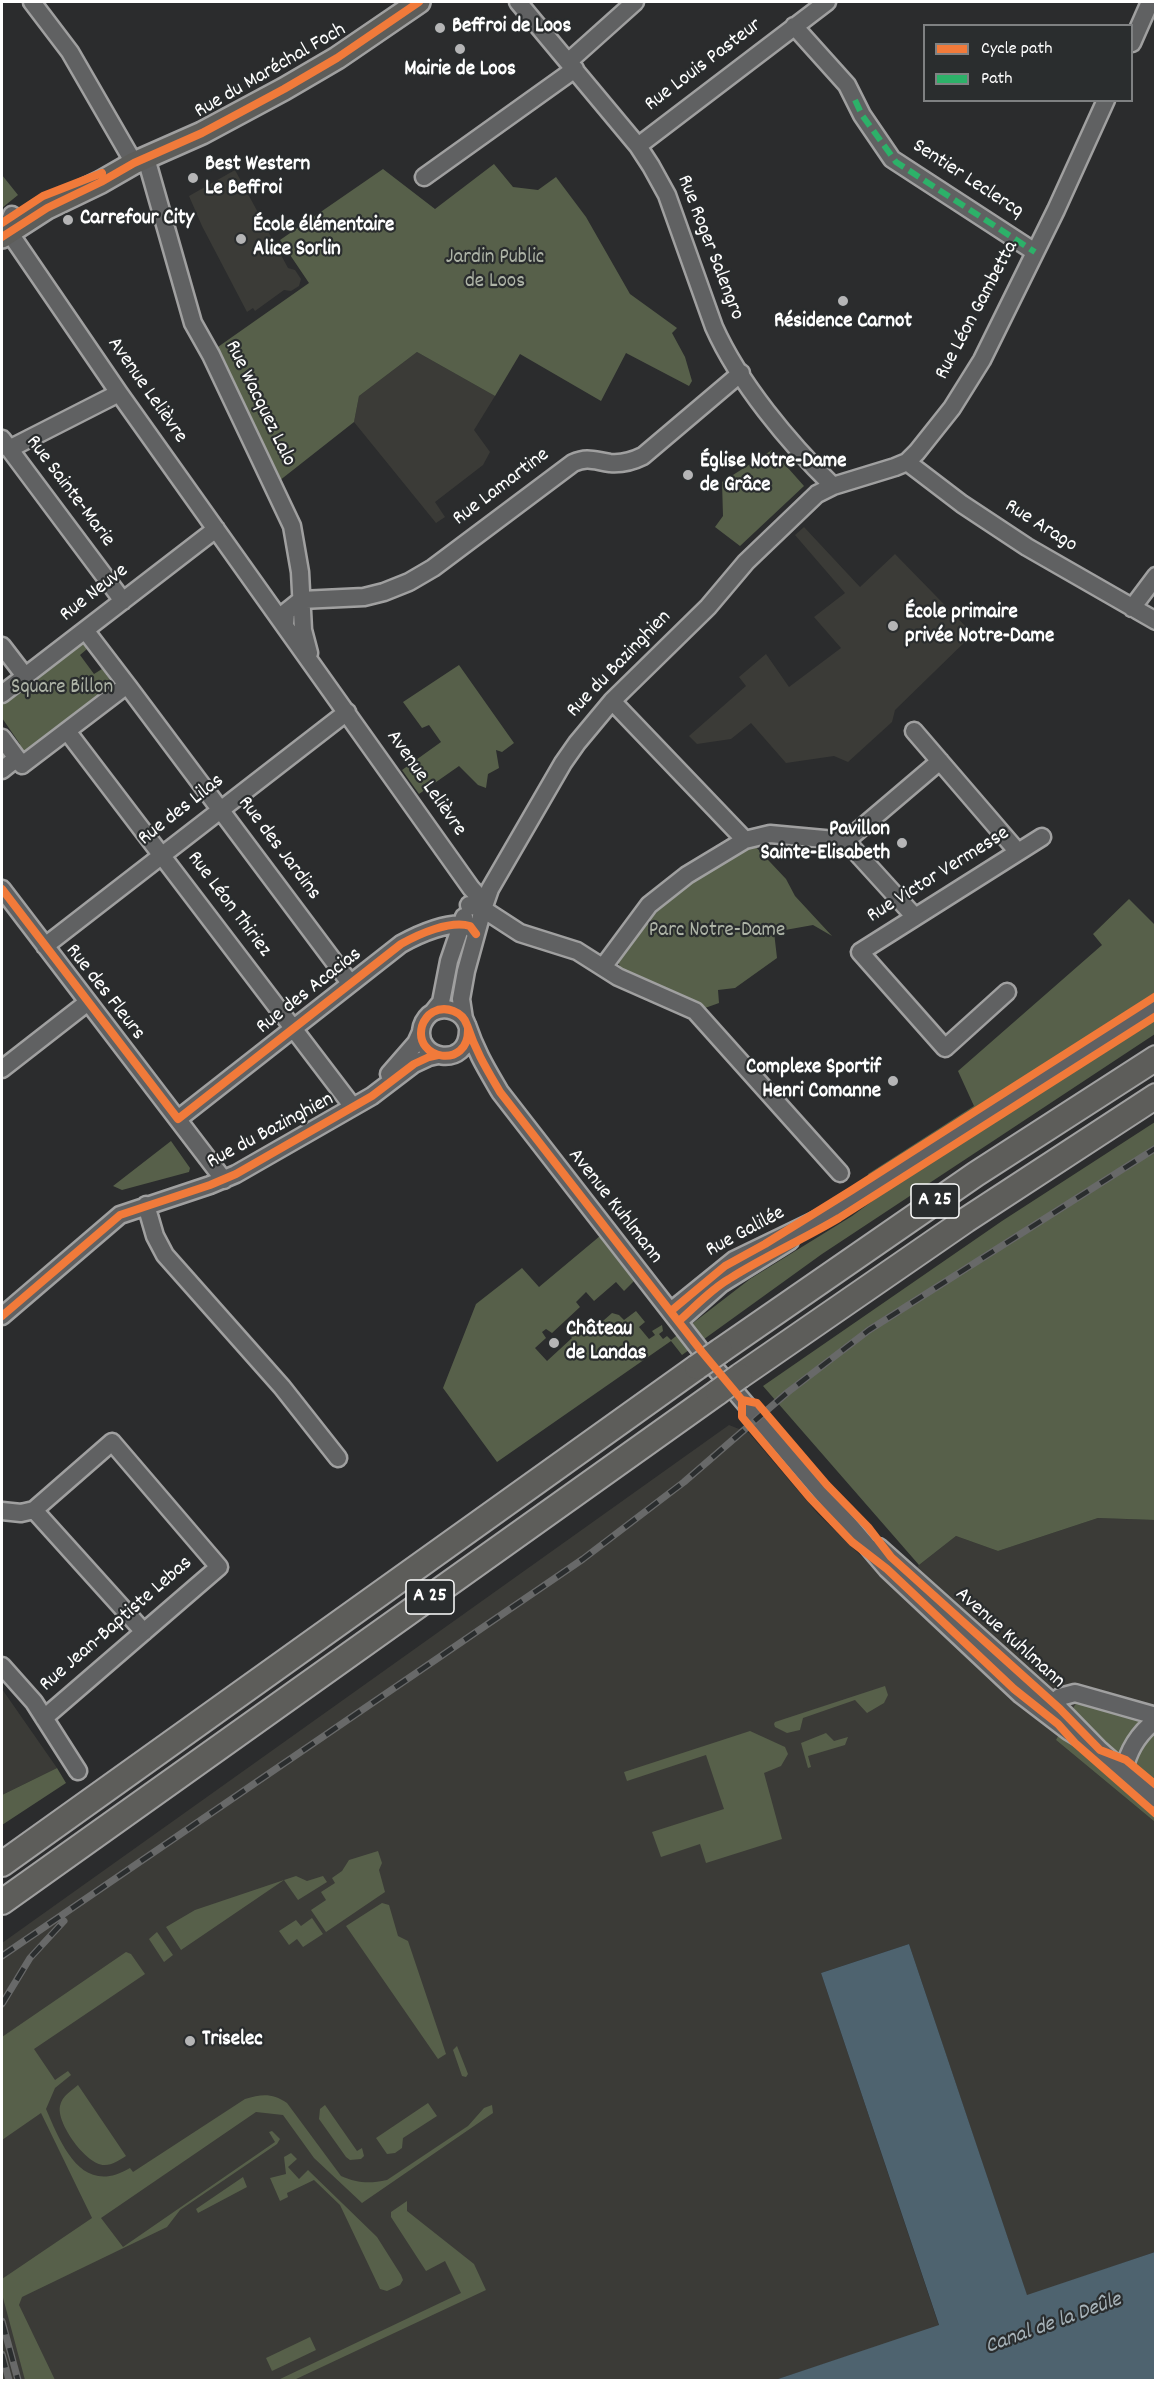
<!DOCTYPE html>
<meta charset="utf-8">
<style>
body{margin:0}
#map{position:relative;width:1157px;height:2382px;overflow:hidden;background:#2b2c2d;font-family:Dekko,sans-serif}
canvas{display:block}
.frame{position:absolute;inset:0;border:3px solid #fff;pointer-events:none}
.legend{position:absolute;left:923px;top:24px;width:210px;height:78px;box-sizing:border-box;background:#2a2d2e;border:2px solid #7f8182;margin:0;padding:8px 10px;list-style:none;font-size:18px;color:#fff}
.legend li{display:flex;align-items:center;gap:12px;height:30px}
.legend b{width:30px;border:2px solid #7f8182}
</style>
<div id="map">
<canvas width="1157" height="2382"></canvas>
<div class="frame"></div>
<ul class="legend">
<li><b style="height:8px;background:#f17a3a"></b>Cycle path</li>
<li><b style="height:8px;background:#2db169"></b>Path</li>
</ul>
</div>
<script>
const context = document.querySelector('canvas').getContext('2d');
context.lineJoin = 'round';
function fill(path, color) {
  context.fillStyle = color;
  context.fill(path, 'evenodd');
}
function strokePath(path, color, width, dash) {
  context.strokeStyle = color;
  context.lineWidth = width;
  context.lineCap = dash ? 'butt' : 'round';
  context.setLineDash(dash || []);
  context.stroke(path);
}
function label(font, color, halo, rows, align = 'center') {
  context.font = font + ' Dekko,sans-serif';
  context.lineWidth = 4.5;
  context.setLineDash([]);
  context.textBaseline = 'middle';
  context.strokeStyle = halo;
  context.fillStyle = color;
  for (const [text, x, y, turn = 0] of rows) {
    context.save();
    context.translate(x, y);
    context.rotate((+turn || 0) * Math.PI / 180);
    context.textAlign = isNaN(turn) ? turn : align;
    if (halo) context.strokeText(text, 0, 0);
    context.fillText(text, 0, 0);
    context.restore();
  }
}
fill(new Path2D(`
 M 235,170 L 288,268 L 295,270 L 301,279 L 299,286 L 291,291 L 284,290 L 255,311 L 253,308 L 247,312 L 202,226 L 189,196 Z
 M 417,352 L 495,396 L 474,430 L 490,452 L 483,465 L 435,502 L 445,517 L 436,523 L 354,422 L 359,396 Z
 M 804,527 L 860,587 L 895,554 L 973,634 L 895,710 L 892,722 L 848,762 L 834,756 L 786,763 L 751,723 L 731,739 L 697,744 L 689,736 L 746,686 L 739,677 L 766,654 L 789,687 L 841,648 L 814,617 L 845,593 L 795,535 Z
 M 729,1425 L 749,1433 L 818,1514 L 897,1591 L 919,1565 L 956,1536 L 998,1551 L 1098,1518 L 1155,1520 L 1155,1724 L 1056,1740 L 1155,1822 L 1155,2252 L 1027,2296 L 909,1944 L 821,1973 L 939,2326 L 775,2380 L 2,2380 L 2,1943 Z
 M 2,1689 L 57,1768 L 2,1795 Z`), '#3b3b37');
fill(new Path2D(`
 M 494,164 L 513,187 L 538,190 L 556,177 L 586,217 L 630,294 L 677,328 L 672,333 L 685,357 L 692,381 L 689,386 L 626,353 L 601,401 L 520,354 L 495,396 L 417,352 L 359,396 L 354,422 L 279,481 L 215,349 L 309,283 L 280,240 L 383,169 L 435,209 Z
 M 2,175 L 18,195 L 2,208 Z
 M 772,450 L 804,486 L 740,546 L 715,527 L 723,516 L 722,482 Z
 M 83,642 L 87,649 L 80,655 L 94,674 L 102,669 L 111,681 L 109,687 L 21,754 L 13,750 L 20,744 L 2,718 L 2,702 L 77,643 Z
 M 459,665 L 514,743 L 502,752 L 496,750 L 499,768 L 488,774 L 486,788 L 478,785 L 459,766 L 419,794 L 402,770 L 441,742 L 429,725 L 422,728 L 403,702 Z
 M 754,845 L 786,879 L 795,896 L 832,936 L 813,925 L 774,932 L 777,958 L 735,988 L 718,990 L 719,1003 L 705,1008 L 621,971 L 617,956 C 630,939 643,921 659,906 C 683,884 725,859 754,845 Z
 M 1129,899 L 1155,925 L 1155,1034 L 822,1254 L 682,1355 L 671,1341 L 497,1462 L 443,1388 L 476,1304 L 522,1268 L 539,1287 L 600,1236 L 634,1281 L 624,1291 L 616,1282 L 594,1301 L 586,1292 L 576,1302 L 580,1307 L 552,1333 L 546,1329 L 542,1332 L 546,1338 L 535,1348 L 547,1361 L 572,1338 L 568,1332 L 575,1326 L 586,1336 L 612,1313 L 619,1315 L 624,1320 L 636,1311 L 645,1322 L 639,1327 L 649,1339 L 655,1335 L 652,1331 L 662,1325 L 663,1331 L 659,1334 L 663,1339 L 667,1336 L 671,1340 L 750,1279 L 852,1216 L 878,1197 L 868,1174 L 974,1106 L 958,1071 L 1102,945 L 1093,934 Z
 M 1155,1122 L 1155,1520 L 1098,1518 L 998,1551 L 956,1536 L 919,1565 L 763,1386 L 1002,1221 Z
 M 171,1141 L 190,1168 L 189,1172 L 122,1190 L 113,1186 Z
 M 885,1686 L 888,1695 L 884,1703 L 867,1713 L 855,1700 L 803,1718 L 800,1730 L 787,1733 L 775,1727 L 774,1724 L 775,1722 Z
 M 1076,1703 L 1155,1724 L 1155,1822 L 1056,1740 Z
 M 750,1731 L 785,1747 L 788,1754 L 781,1766 L 764,1773 L 782,1839 L 706,1863 L 700,1844 L 661,1857 L 652,1832 L 724,1809 L 706,1755 L 627,1781 L 624,1772 Z
 M 826,1733 L 834,1741 L 848,1737 L 845,1745 L 808,1756 L 811,1767 L 808,1768 L 801,1743 Z
 M 57,1768 L 66,1783 L 2,1825 L 2,1795 Z
 M 378,1851 L 382,1863 L 379,1870 L 385,1892 L 326,1932 L 311,1910 L 326,1900 L 321,1892 L 335,1883 L 332,1878 L 342,1871 L 349,1860 Z
 M 296,1876 L 307,1881 L 323,1876 L 327,1882 L 298,1900 L 284,1880 L 181,1950 L 166,1927 L 195,1910 L 284,1880 Z
 M 382,1903 L 389,1905 L 398,1936 L 408,1941 L 446,2054 L 438,2059 L 346,1926 Z
 M 312,1918 L 323,1934 L 303,1947 L 297,1939 L 289,1945 L 279,1931 L 296,1920 L 301,1926 Z
 M 157,1932 L 173,1955 L 164,1962 L 149,1939 Z
 M 126,1952 L 131,1954 L 145,1974 L 34,2049 L 55,2080 L 68,2071 L 71,2075 L 55,2088 L 46,2109 C 62,2146 82,2197 130,2168 L 133,2172 L 245,2099 C 262,2094 272,2093 287,2103 L 341,2176 C 357,2183 369,2184 387,2180 L 468,2126 L 484,2108 L 492,2105 L 493,2113 L 362,2203 L 314,2158 L 283,2115 L 256,2112 L 101,2218 L 123,2247 L 275,2142 L 269,2132 L 272,2131 L 280,2139 L 277,2144 L 180,2210 L 167,2227 L 22,2297 L 19,2305 L 55,2380 L 25,2380 L 2,2294 L 2,2279 L 92,2218 L 41,2113 L 2,2140 L 2,2037 Z
 M 457,2046 L 468,2074 L 466,2077 L 462,2076 L 453,2050 Z
 M 78,2085 L 126,2156 C 120,2160 112,2165 105,2165 C 87,2166 56,2123 60,2106 C 62,2096 71,2091 78,2085 Z
 M 428,2103 L 437,2116 L 403,2138 L 402,2148 L 395,2153 L 387,2154 L 376,2138 Z
 M 325,2105 L 357,2151 L 362,2148 L 364,2156 L 361,2159 L 350,2160 L 346,2157 L 319,2119 L 320,2109 Z
 M 291,2153 L 297,2159 L 288,2167 L 299,2179 L 308,2170 L 377,2237 L 401,2275 L 403,2280 L 400,2285 L 387,2291 L 380,2289 L 340,2205 L 314,2180 L 287,2193 L 288,2197 L 280,2201 L 270,2178 L 286,2174 L 284,2157 Z
 M 243,2177 L 247,2187 L 198,2213 L 196,2209 Z
 M 407,2201 L 407,2211 L 474,2264 L 486,2290 L 294,2380 L 278,2380 L 461,2293 L 445,2261 L 426,2271 L 391,2217 L 391,2212 Z
 M 310,2337 L 316,2350 L 272,2371 L 266,2358 Z`), '#57604a');
fill(new Path2D(`
 M 909,1944 L 1027,2295 L 1155,2252 L 1155,2380 L 775,2380 L 939,2325 L 821,1973 Z`), '#4e636f');
const minor = new Path2D(`
 M 32,2 L 70,52 L 134,163
 M 518,2 L 638,146 L 651,166 L 667,195 L 714,327 C 739,383 789,443 833,486
 M 794,26 L 847,85 L 862,115 L 892,159 L 1035,252
 M 1132,43 L 1150,2
 M 568,62 L 635,2
 M 638,146 L 827,2
 M 146,158 L 193,323 L 211,355 L 292,526 L 300,572 L 303,630 L 309,653
 M 424,177 L 575,69
 M 12,215 L 8,227 L 9,232 L 119,393 L 471,888 L 481,899 L 483,909 L 466,971 L 461,999 L 464,1019
 M 2,439 L 123,601
 M 9,449 L 119,393
 M 907,462 L 962,504 L 1027,547 L 1156,621
 M 1132,608 L 1156,576
 M 285,625 L 286,612 L 301,600 L 364,597 L 384,592 L 409,582 L 433,568 L 573,463 C 588,456 595,461 610,463 C 622,464 633,461 643,456 L 741,373
 M 2,646 L 25,676
 M 127,685 L 350,983
 M 2,694 L 216,529
 M 612,701 L 745,840 L 770,834 L 846,841 L 940,761
 M 67,731 L 353,1107
 M 914,731 L 1018,852
 M 2,738 L 22,765 L 127,685 L 85,630
 M 2,770 L 17,758
 M 846,841 L 915,917
 M 2,889 L 224,1180
 M 469,905 L 483,909 L 520,933 L 577,951 L 618,977 L 695,1011 L 840,1173
 M 483,909 L 490,889 L 563,763 L 577,743 L 612,701 L 708,607 L 746,562 L 817,494 L 833,486 L 895,467 L 907,462 L 917,452 L 952,408 L 982,360 L 1056,210 L 1106,100
 M 45,946 L 347,712
 M 603,967 L 649,905 L 687,875 L 745,840
 M 1007,992 L 945,1048 L 860,952 L 1042,837
 M 433,1012 L 441,1002 L 449,961 L 464,917
 M 468,1029 C 469,1070 413,1060 422,1026 C 424,1020 428,1015 433,1012 C 446,1005 463,1012 467,1025 C 476,1052 486,1068 500,1092 L 708,1360 L 887,1569 L 1021,1695 L 1068,1731 L 1100,1750
 M 2,1069 L 88,1002
 M 389,1074 L 416,1043 L 421,1032
 M 178,1119 L 401,944 C 419,934 450,920 470,926 L 476,934
 M 146,1205 L 155,1236 L 165,1255 L 282,1387 L 338,1458
 M 671,1311 L 734,1260 L 831,1213 L 1156,1007
 M 2,1316 L 120,1215 L 210,1185 L 236,1174 L 372,1096 L 414,1064 L 429,1057 L 438,1055
 M 679,1321 L 721,1284 L 790,1241
 M 34,1510 L 112,1442 L 219,1567 L 44,1718
 M 2,1511 L 21,1513 L 34,1510 L 144,1632
 M 879,1547 L 1060,1709 L 1100,1750 L 1156,1799
 M 2,1666 L 34,1702 L 78,1771
 M 1046,1711 L 1060,1697 L 1075,1693 L 1156,1716
 M 1124,1771 C 1128,1750 1139,1733 1156,1720`);
const major = new Path2D(`
 M 2,237 L 47,208 L 101,182 L 134,163 L 202,133 L 284,89 L 337,58 L 419,2`);
const highway = new Path2D(`
 M 720,1351 L 976,1174 L 1156,1058
 M 740,1376 L 966,1220 L 1156,1096
 M 2,1864 L 697,1367
 M 2,1902 L 718,1392`);
strokePath(minor, '#a0a0a0', 21);
strokePath(major, '#a0a0a0', 26);
strokePath(highway, '#a0a0a0', 28);
strokePath(minor, '#606162', 16);
strokePath(major, '#5d5d5a', 21);
strokePath(highway, '#5d5d5a', 24);
const rail = new Path2D(`
 M 2,1956 L 583,1559 L 684,1482 L 788,1392 L 869,1330 L 1156,1148
 M 2,2004 L 30,1958 L 64,1921
 M 2,2321 L 18,2380
 M 2,2354 L 9,2380`);
strokePath(rail, '#686969', 7);
strokePath(rail, '#2a2d2e', 4.5, [14]);
const highwayBridge = new Path2D(`
 M 697,1367 L 720,1351
 M 718,1392 L 740,1376`);
strokePath(highwayBridge, '#a0a0a0', 28, []);
strokePath(highwayBridge, '#5d5d5a', 24);
strokePath(new Path2D(`
 M 855,100 L 862,115 L 896,162 L 1035,252`), '#2db169', 6, [12, 6]);
strokePath(new Path2D(`
 M 2,223 L 43,196 L 102,173
 M 2,237 L 47,208 L 101,182 L 134,163 L 202,133 L 284,89 L 337,58 L 419,2
 M 2,889 L 178,1119 L 401,944 C 419,934 450,920 470,926 L 476,934
 M 468,1029 C 469,1070 413,1060 422,1026 C 424,1020 428,1015 433,1012 C 446,1005 463,1012 467,1025 C 476,1052 486,1068 500,1092 L 702,1352 L 742,1400
 M 671,1311 L 725,1266 L 765,1244 L 852,1190 L 1156,996
 M 2,1316 L 120,1215 L 210,1185 L 236,1174 L 372,1096 L 414,1064 L 429,1057 L 438,1055
 M 679,1321 C 695,1307 710,1290 729,1279 C 765,1256 802,1240 839,1218 L 1156,1016
 M 742,1400 L 742,1417 L 810,1498 L 852,1542 L 887,1569 L 1014,1689 L 1058,1724 L 1075,1743 L 1156,1814
 M 742,1400 L 757,1403 L 827,1485 L 868,1527 L 891,1557 L 1060,1709 L 1100,1750 L 1126,1760 L 1156,1785`), '#f17a3a', 8);
for (const [x, y, r, color] of [
 [440,28,6,"#b5b5b6"],
 [460,49,6,"#b5b5b6"],
 [193,178,6,"#b5b5b6"],
 [68,220,6,"#b5b5b6"],
 [241,239,6,"#b5b5b6"],
 [843,301,6,"#b5b5b6"],
 [688,475,6,"#b5b5b6"],
 [893,626,6,"#b5b5b6"],
 [902,843,6,"#b5b5b6"],
 [893,1081,6,"#b5b5b6"],
 [554,1343,6,"#b5b5b6"],
 [190,2041,6,"#b5b5b6"]
]) {
  const dot = new Path2D();
  dot.arc(x, y, r, 0, 2 * Math.PI);
  context.fillStyle = color;
  context.fill(dot);
  strokePath(dot, '#2a2d2e', 2);
}
for (const [x, y, w] of [
 [935,1201,48],
 [430,1597,48]
]) {
  const box = new Path2D();
  box.roundRect(x - w / 2, y - 17, w, 34, 4.5);
  context.fillStyle = '#2a2d2e';
  context.fill(box);
  strokePath(box, '#fff', 1.5);
}
label('bold 20px', '#fff', null, [
 ["A 25",935,1201],
 ["A 25",430,1597]
]);
label('bold 21px', '#fff', '#2a2d2e', [
 ["Beffroi de Loos",452,28],
 ["Mairie de Loos",460,71,"center"],
 ["Best Western",205,166],
 ["Le Beffroi",205,190],
 ["Carrefour City",80,220],
 ["École élémentaire",253,227],
 ["Alice Sorlin",253,251],
 ["Résidence Carnot",843,323,"center"],
 ["Église Notre-Dame",700,463],
 ["de Grâce",700,487],
 ["École primaire",905,614],
 ["privée Notre-Dame",905,638],
 ["Pavillon",890,831,"right"],
 ["Sainte-Elisabeth",890,855,"right"],
 ["Complexe Sportif",881,1069,"right"],
 ["Henri Comanne",881,1093,"right"],
 ["Château",566,1331],
 ["de Landas",566,1355],
 ["Triselec",202,2041]
], 'left');
label('21px', '#fff', '#2a2d2e', [
 ["Rue Louis Pasteur",704,66,-37],
 ["Rue du Maréchal Foch",271,72,-30],
 ["Sentier Leclercq",967,180,33],
 ["Rue Roger Salengro",709,248,69],
 ["Rue Léon Gambetta",978,311,-62],
 ["Avenue Lelièvre",146,391,55],
 ["Rue Wacquez Lalo",259,404,64],
 ["Rue Lamartine",502,488,-37],
 ["Rue Sainte-Marie",69,492,53],
 ["Rue Arago",1040,527,32],
 ["Rue Neuve",95,594,-38],
 ["Rue du Bazinghien",620,665,-46],
 ["Avenue Lelièvre",425,784,55],
 ["Rue des Lilas",182,811,-38],
 ["Rue des Jardins",278,849,53],
 ["Rue Victor Vermesse",939,876,-32],
 ["Rue Léon Thiriez",228,905,53],
 ["Rue des Acacias",310,992,-38],
 ["Rue des Fleurs",104,993,52],
 ["Rue du Bazinghien",271,1132,-28],
 ["Avenue Kuhlmann",614,1207,52],
 ["Rue Galilée",746,1233,-28],
 ["Rue Jean-Baptiste Lebas",117,1625,-41],
 ["Avenue Kuhlmann",1009,1639,42]
]);
label('21px', '#aeb4a7', '#2a2d2e', [
 ["Jardin Public",495,259],
 ["de Loos",495,283],
 ["Square Billon",62,689],
 ["Parc Notre-Dame",717,932]
]);
label('italic 22px', '#a8b4ba', '#2a2d2e', [
 ["Canal de la Deûle",1054,2325,-20]
]);
</script>
